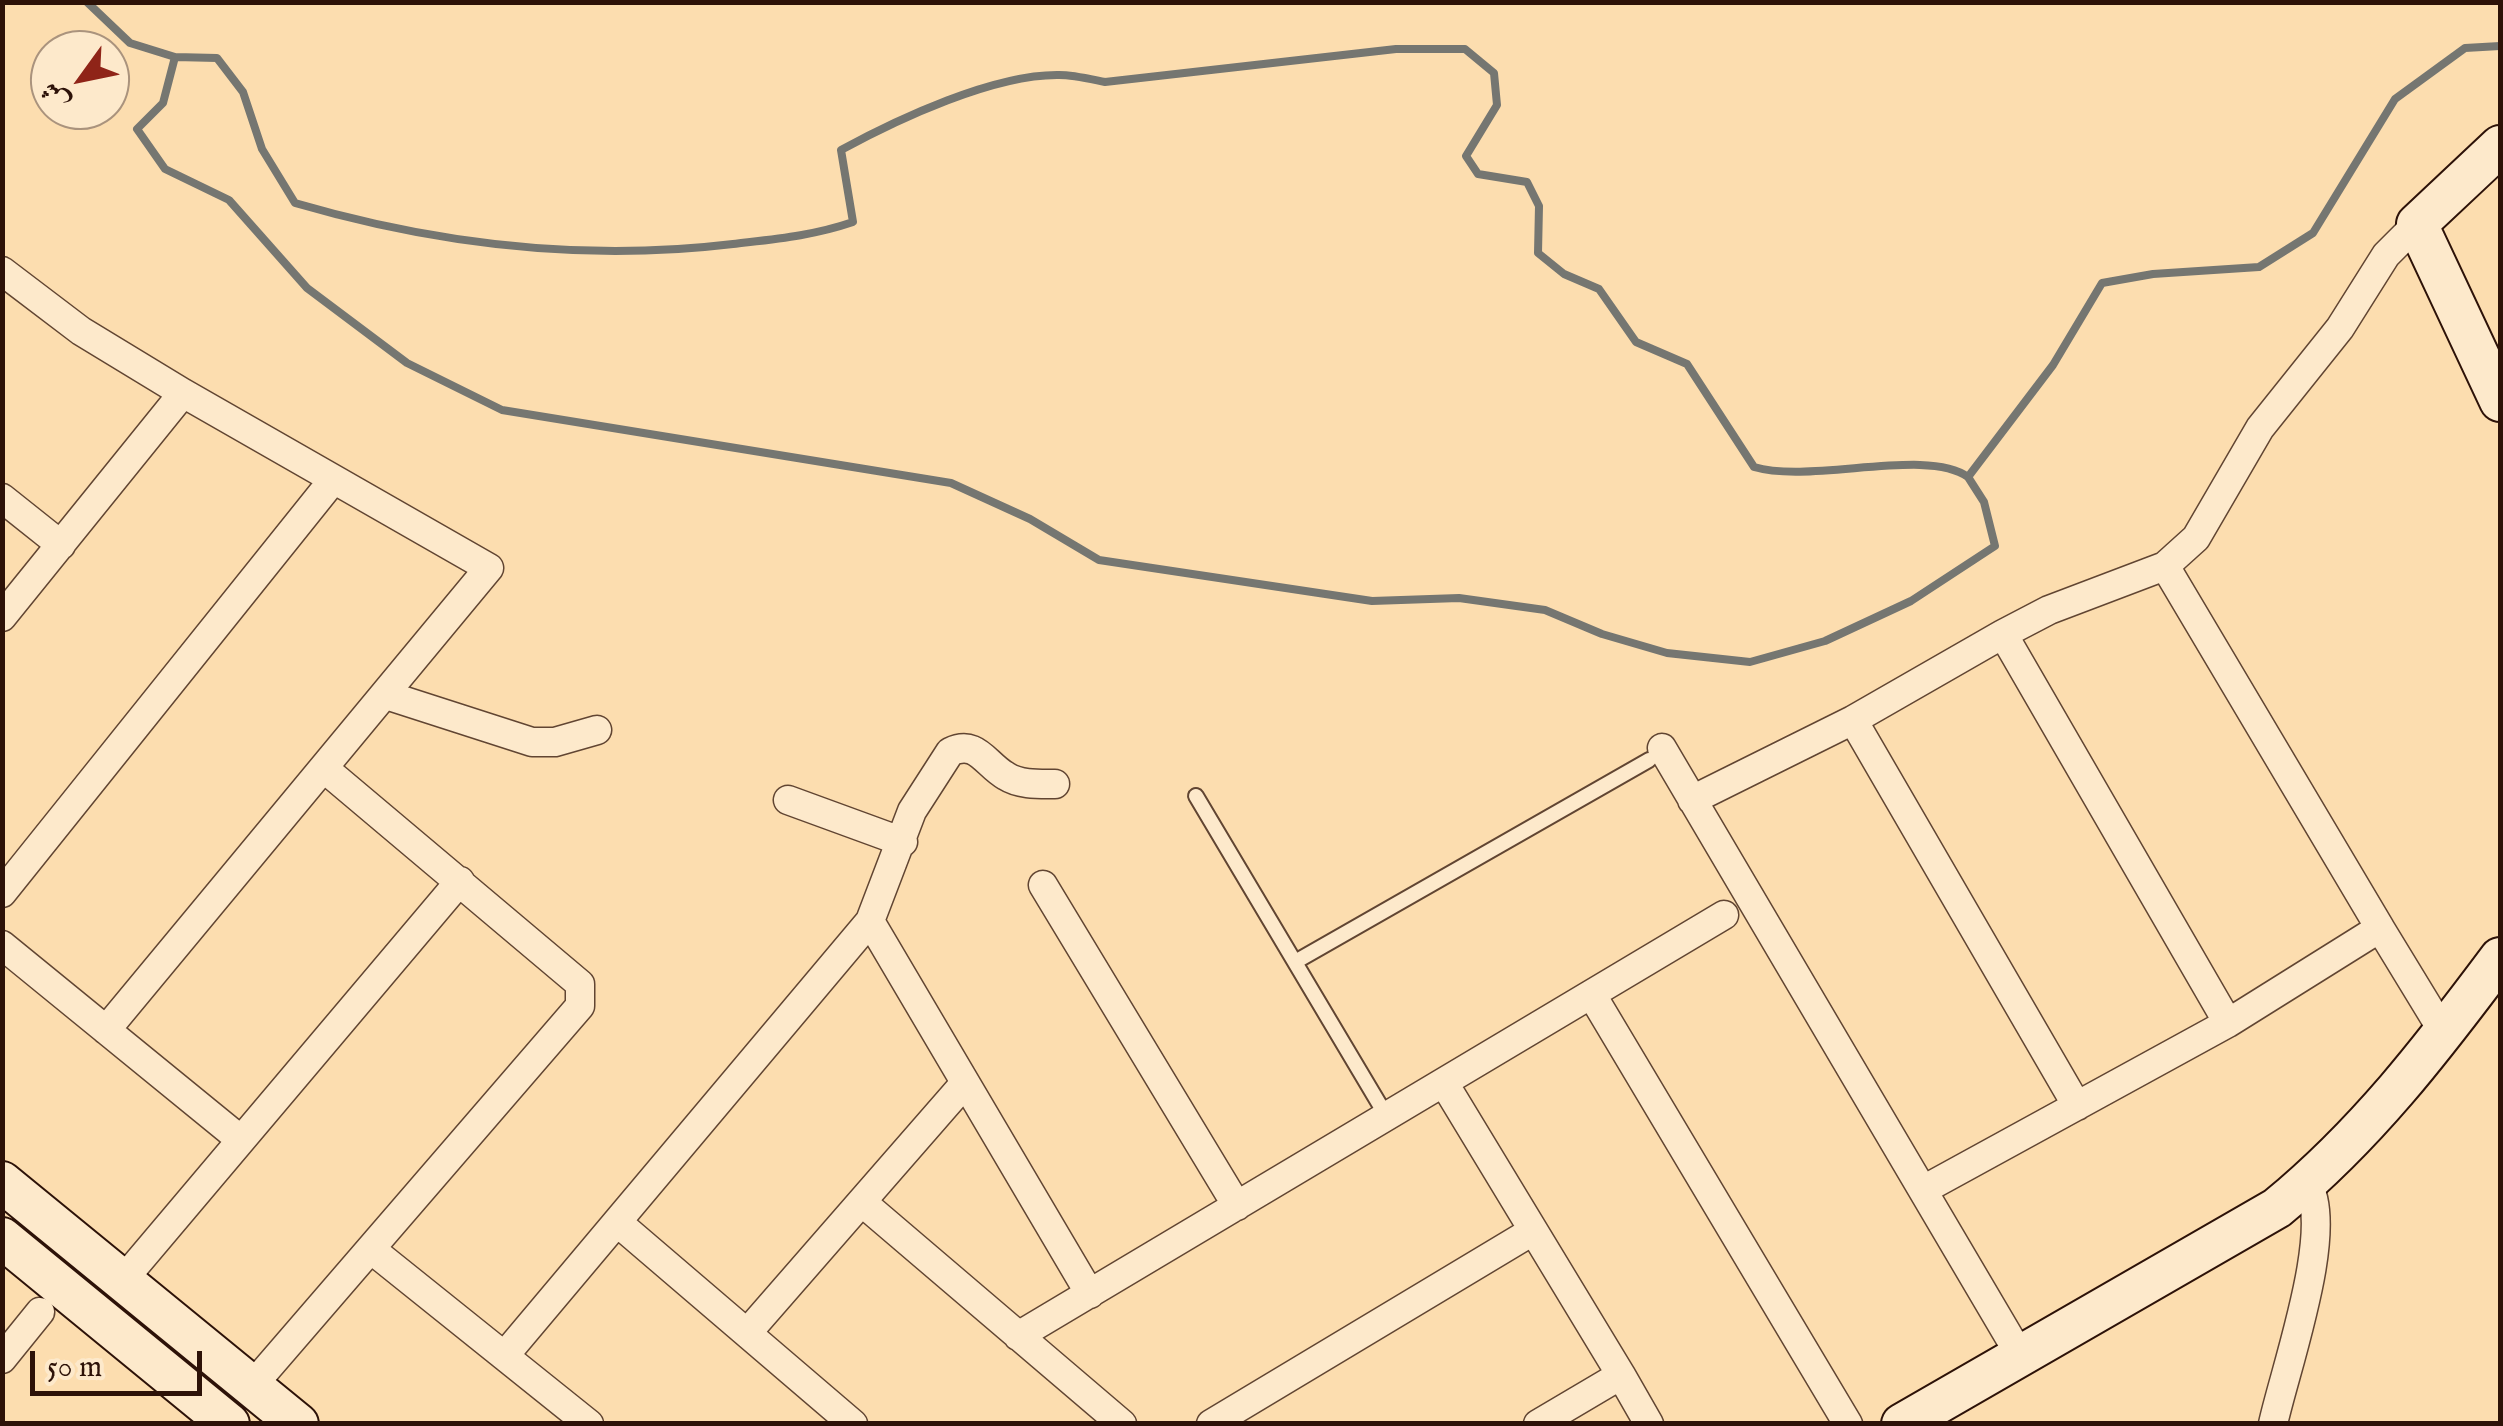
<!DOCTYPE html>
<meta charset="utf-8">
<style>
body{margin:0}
#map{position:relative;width:2503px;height:1426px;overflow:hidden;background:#fcddaf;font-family:"IM FELL English",Amiri,serif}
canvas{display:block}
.frame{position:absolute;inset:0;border:5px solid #2d1208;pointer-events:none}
.north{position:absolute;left:30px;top:30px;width:100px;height:100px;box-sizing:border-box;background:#fde9cb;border:2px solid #aa937d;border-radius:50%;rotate:237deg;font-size:28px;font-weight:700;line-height:40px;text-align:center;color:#2d1208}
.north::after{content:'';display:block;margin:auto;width:35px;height:45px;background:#8f2418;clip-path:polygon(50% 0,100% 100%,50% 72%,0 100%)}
.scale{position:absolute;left:30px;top:1351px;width:172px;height:45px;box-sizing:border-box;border:5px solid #2d1208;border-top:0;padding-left:12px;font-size:30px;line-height:35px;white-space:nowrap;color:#2d1208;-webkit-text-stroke:8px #fde9cb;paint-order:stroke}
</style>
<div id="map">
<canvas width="2503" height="1426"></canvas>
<div class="frame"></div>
<div class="north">ش</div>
<div class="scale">50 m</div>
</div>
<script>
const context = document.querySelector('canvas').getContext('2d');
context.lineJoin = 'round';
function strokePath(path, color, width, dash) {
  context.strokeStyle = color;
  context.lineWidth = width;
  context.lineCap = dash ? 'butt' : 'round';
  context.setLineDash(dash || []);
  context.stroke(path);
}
strokePath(new Path2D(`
 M 87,2 L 130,43 L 175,57 L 163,103 L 137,129 L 165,169 L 229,200 L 307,288 L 407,363 L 502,410 L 951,483 L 1030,519 L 1099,560 L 1372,601 L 1459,598 L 1545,610 L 1602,634 L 1667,653 L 1750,662 L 1825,641 L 1911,601 L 1995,546 L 1984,502 L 1968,477 L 2053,365 L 2102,283 L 2153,274 L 2259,267 L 2313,233 L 2395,99 L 2465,48 L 2500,46
 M 175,57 L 217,58 L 243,92 L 262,149 L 295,203 C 439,245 584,262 733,244 C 775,239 812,236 853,222 L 841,150 C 898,119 994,74 1059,75 C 1074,75 1090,79 1105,82 L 1396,49 L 1465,49 L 1494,73 L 1497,105 L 1466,156 L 1478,174 L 1527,182 L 1539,206 L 1538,253 L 1564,274 L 1599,289 L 1636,342 L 1687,364 L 1754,467 C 1812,484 1927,447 1968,477`), '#757671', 8);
const lane = new Path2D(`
 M 1196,796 L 1387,1117
 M 1295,962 L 1649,760`);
const street = new Path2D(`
 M 2,271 L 81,331 L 183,393 L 489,568 L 106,1030
 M 2,498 L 61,545
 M 2,617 L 183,393
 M 386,695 L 532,742 L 555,742 L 597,730
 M 1853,720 L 2077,1106
 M 1662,748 L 2021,1357
 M 788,800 L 903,842
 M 1692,800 L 1853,720 L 2003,634
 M 1043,885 L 1237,1206
 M 2,893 L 333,480
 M 870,921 L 1090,1294
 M 2380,928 L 2444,1033
 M 2,945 L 241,1140
 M 1592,995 L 1848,1424
 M 2228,1023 L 2003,634 L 2049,610 L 2165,566 L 2196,538 L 2260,428 L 2340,328 L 2386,255 L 2417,224
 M 1444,1083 L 1621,1375 L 1538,1424
 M 1923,1190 L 2228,1023 L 2380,928 L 2165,566
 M 863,1203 L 1122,1424
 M 617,1222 L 853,1424
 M 372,1250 L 589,1424
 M 123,1280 L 460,881
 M 747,1333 L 965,1083
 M 1018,1336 L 1724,915
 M 505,1355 L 870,921 L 912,811 L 950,752 C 977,739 985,764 1006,776 C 1020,785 1039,784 1055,784
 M 2,1359 L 40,1312
 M 1621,1375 L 1649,1424
 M 252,1386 L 580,1006 L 580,984 L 326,770
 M 1211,1424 L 1531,1232
 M 2273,1424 C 2285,1369 2336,1228 2307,1183`);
const secondary = new Path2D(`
 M 2500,146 L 2417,224 L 2500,401
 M 2,1182 L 298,1424
 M 2,1238 L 229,1424
 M 1902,1424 L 2277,1208 C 2366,1135 2432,1049 2500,958`);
strokePath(lane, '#614532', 18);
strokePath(street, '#614532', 31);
strokePath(secondary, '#2d1208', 44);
strokePath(lane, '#fde9cb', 14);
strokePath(street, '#fde9cb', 28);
strokePath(secondary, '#fde9cb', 40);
</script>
